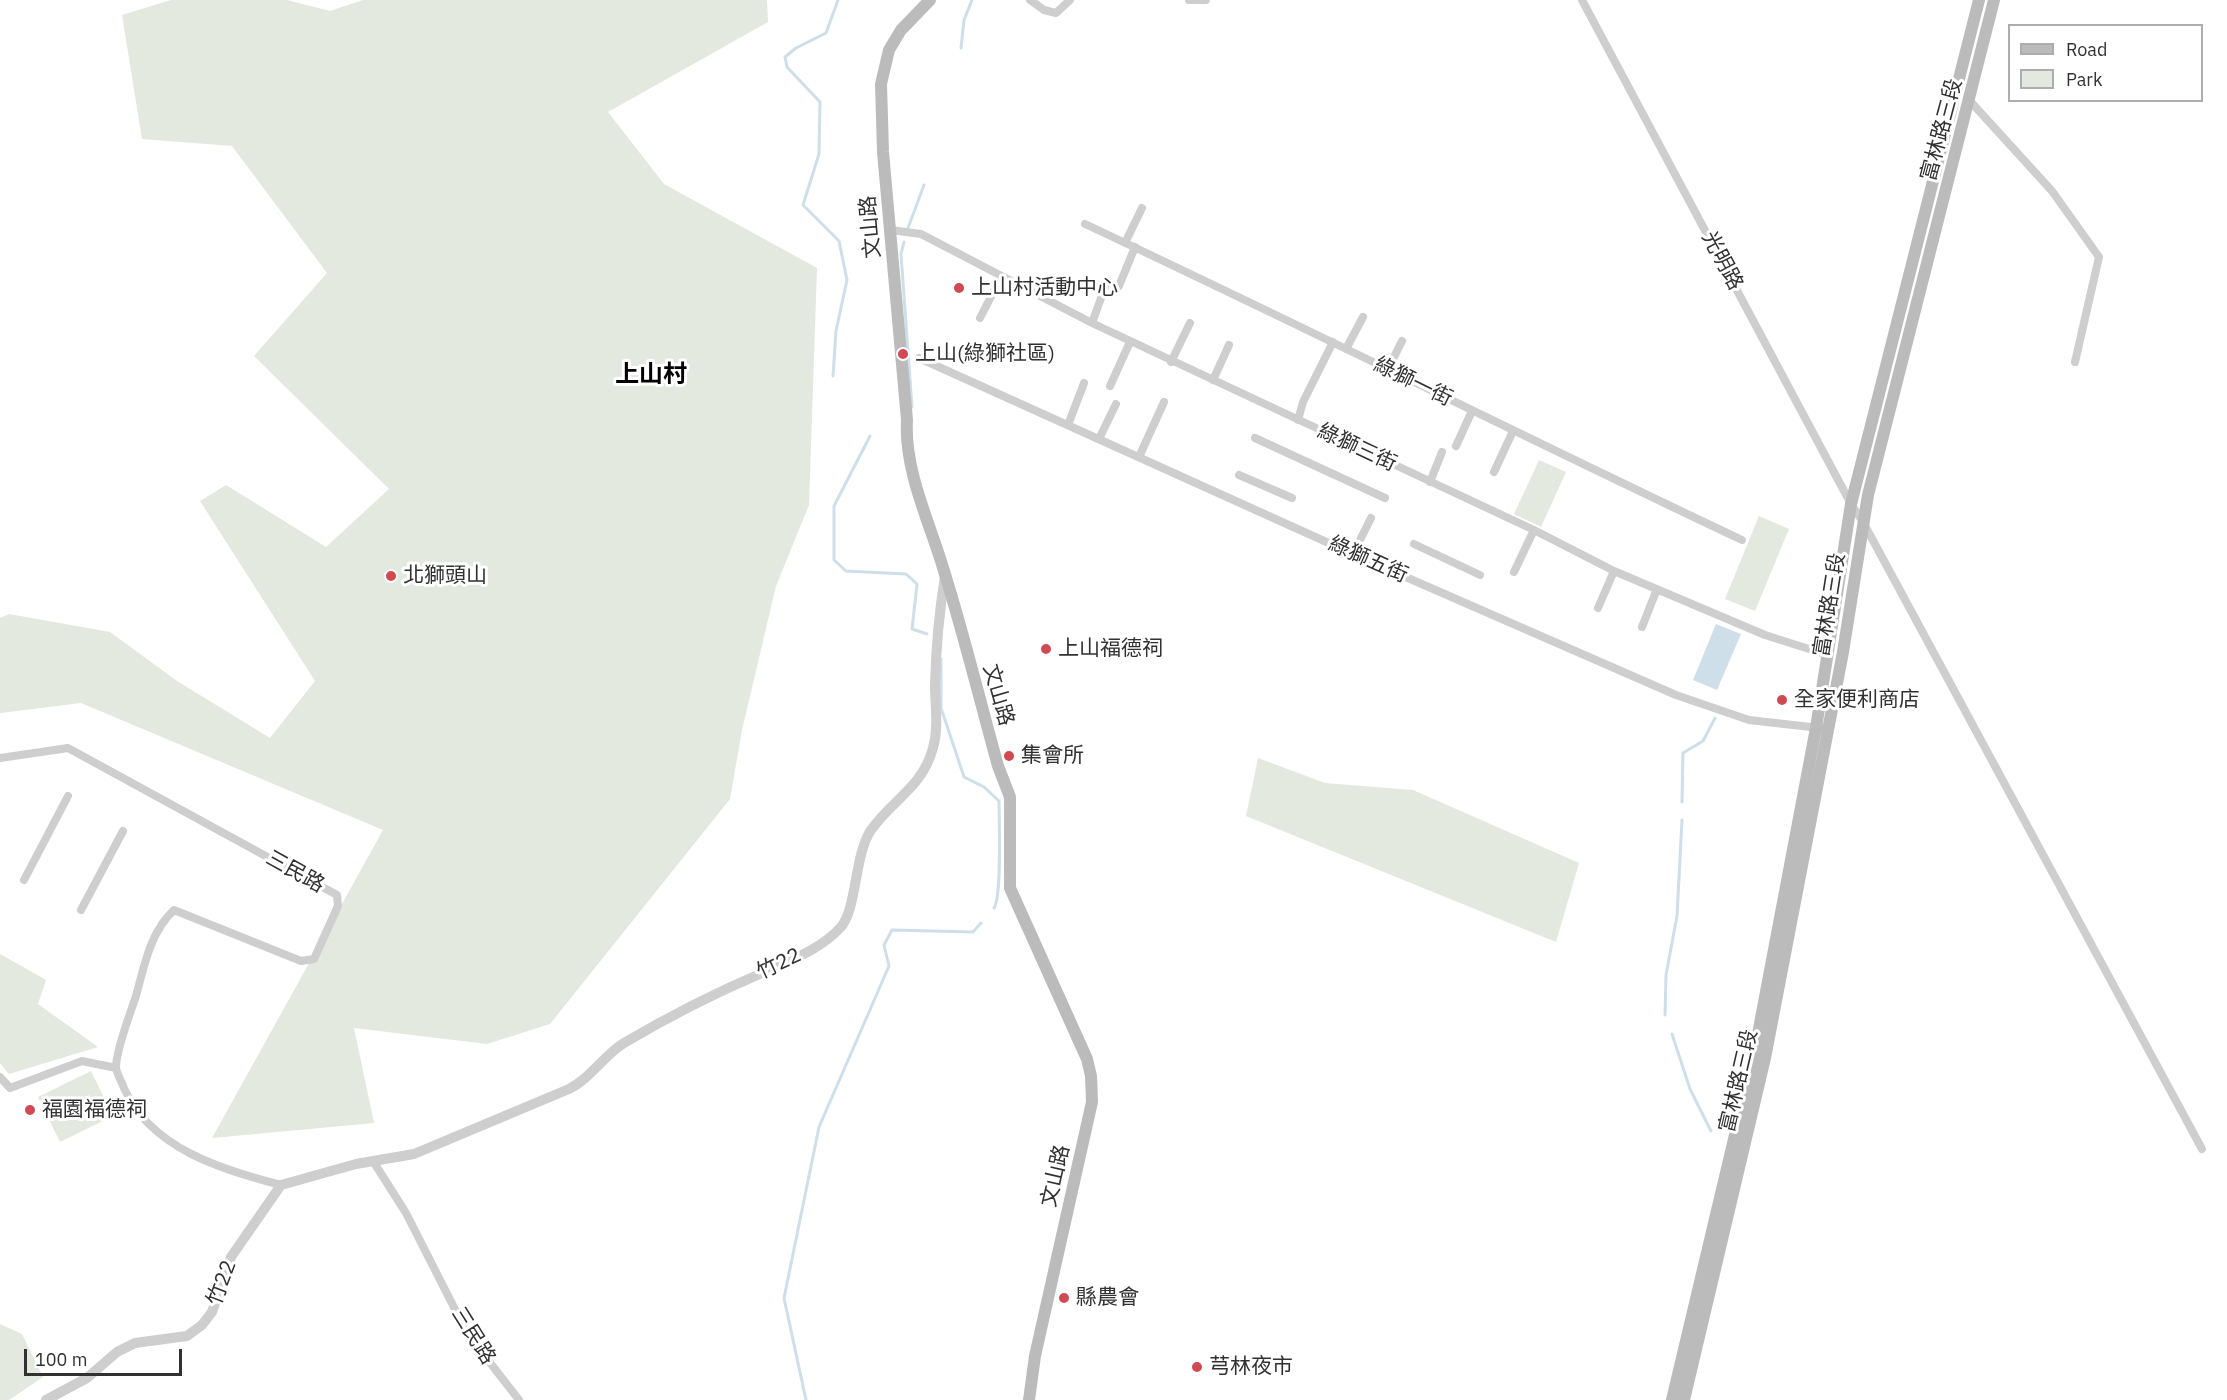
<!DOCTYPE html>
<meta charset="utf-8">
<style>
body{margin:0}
#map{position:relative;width:2227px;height:1400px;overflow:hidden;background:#fff;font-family:"IBM Plex Sans",sans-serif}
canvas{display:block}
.legend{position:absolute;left:2008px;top:24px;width:195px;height:78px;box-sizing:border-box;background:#fff;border:2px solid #adadad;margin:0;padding:8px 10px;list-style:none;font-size:18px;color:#313131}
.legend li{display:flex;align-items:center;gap:12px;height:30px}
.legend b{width:30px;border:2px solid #adadad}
.scale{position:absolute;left:24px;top:1349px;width:158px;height:27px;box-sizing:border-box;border:3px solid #313131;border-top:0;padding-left:8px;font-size:18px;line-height:21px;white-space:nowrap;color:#313131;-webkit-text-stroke:4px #fff;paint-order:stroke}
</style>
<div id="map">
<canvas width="2227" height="1400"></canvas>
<ul class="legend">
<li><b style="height:8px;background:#bbb"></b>Road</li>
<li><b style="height:16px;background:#e3e9de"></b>Park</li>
</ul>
<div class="scale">100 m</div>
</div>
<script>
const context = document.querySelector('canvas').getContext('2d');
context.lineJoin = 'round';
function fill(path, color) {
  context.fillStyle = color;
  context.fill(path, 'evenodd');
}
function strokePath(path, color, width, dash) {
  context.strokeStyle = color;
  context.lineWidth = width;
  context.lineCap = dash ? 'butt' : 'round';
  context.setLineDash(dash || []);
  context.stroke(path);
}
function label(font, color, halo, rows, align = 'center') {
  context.font = font + ' "IBM Plex Sans","Noto Sans TC",sans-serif';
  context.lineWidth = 6;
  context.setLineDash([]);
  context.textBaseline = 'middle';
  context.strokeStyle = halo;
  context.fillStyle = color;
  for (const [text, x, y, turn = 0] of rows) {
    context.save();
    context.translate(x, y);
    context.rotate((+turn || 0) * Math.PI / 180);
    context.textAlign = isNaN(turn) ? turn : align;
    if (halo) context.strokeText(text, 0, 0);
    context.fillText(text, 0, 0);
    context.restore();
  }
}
fill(new Path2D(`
 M 171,0 L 287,0 L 330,11 L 363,0 L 767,0 L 768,22 L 608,112 L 664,184 L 817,268 L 809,505 L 776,586 L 742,730 L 730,799 L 550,1024 L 487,1044 L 354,1028 L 374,1123 L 212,1138 L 383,830 L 81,703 L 0,713 L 0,618 L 9,614 L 110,632 L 177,681 L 270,738 L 315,681 L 200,501 L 226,485 L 326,547 L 389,489 L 254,356 L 327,273 L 232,146 L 142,139 L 122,15 Z
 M 1539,460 L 1566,472 L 1541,527 L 1514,514 Z
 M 1759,516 L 1789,529 L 1755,611 L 1725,599 Z
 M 1258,758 L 1325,783 L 1413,790 L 1579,863 L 1556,942 L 1246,816 Z
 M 0,954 L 46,980 L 38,1004 L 98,1047 L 9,1074 L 0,1063 Z
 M 91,1071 L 113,1116 L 60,1142 L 38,1097 Z
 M 0,1324 L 22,1334 L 43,1377 L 9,1400 L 0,1400 Z`), '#e3e9de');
fill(new Path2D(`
 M 1716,624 L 1741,634 L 1717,690 L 1693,680 Z`), '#cfdfe9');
strokePath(new Path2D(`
 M 961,48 L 964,20 L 972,0
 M 908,228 L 924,185
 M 904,242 L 901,254 L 912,407
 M 833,376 L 836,331 L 847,280 L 839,241 L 803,205 L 819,154 L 820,102 L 787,67 L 785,57 L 796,48 L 826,33 L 838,0
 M 870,436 L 834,506 L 834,560 L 846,571 L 906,574 L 917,584 L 912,629 L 927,634
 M 941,659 L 941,708 L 964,777 L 984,787 L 999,801 C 999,819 1002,897 994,908
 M 1682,802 L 1683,753 L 1703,741 L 1715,718
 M 1665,1015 L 1666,975 L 1677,916 L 1682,820
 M 1672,1034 L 1690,1089 L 1711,1131
 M 806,1400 L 784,1298 L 819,1127 L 889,966 L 884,945 L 892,930 L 973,932 L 981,923`), '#cfdfe9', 3);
strokePath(new Path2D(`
 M 1030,0 L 1044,10 L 1056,13 L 1070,0
 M 1189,0 L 1206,0
 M 1582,0 L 1851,504 L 1863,522 L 2202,1149
 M 1970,101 L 2052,191 L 2099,257 L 2075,362
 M 1085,224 C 1305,327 1522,436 1742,540
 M 891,230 L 921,234 L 1092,323 L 1534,530 L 1614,571 L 1765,635 L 1828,655
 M 1125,243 L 1142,208
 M 1119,286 L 1135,247
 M 980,318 L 1001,277
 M 1092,323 L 1105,287
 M 1346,349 L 1363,317
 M 919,358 L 1353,554 L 1676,695 L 1749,720 L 1828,729
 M 1171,362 L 1190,323
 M 1388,369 L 1402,341
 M 1213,380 L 1229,345
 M 1110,386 L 1130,342
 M 1298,420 L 1303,402 L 1333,342
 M 1068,425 L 1084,383
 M 1255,438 L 1385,498
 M 1099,439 L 1116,404
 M 1456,446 L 1472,411
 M 1139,457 L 1164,402
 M 1494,472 L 1513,431
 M 1239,475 L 1292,498
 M 1430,482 L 1442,452
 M 1414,544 L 1480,575
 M 1353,554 L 1371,518
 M 1514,572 L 1534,530
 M 1598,608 L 1614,571
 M 1642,627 L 1657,589
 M 0,758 L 68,748 L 337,895 L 338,906 L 314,959 L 301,961 L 174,910 C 150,932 144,967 136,996 C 130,1014 116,1050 116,1067 C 116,1073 122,1082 124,1088 C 150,1148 222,1170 281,1185
 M 24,880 L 68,796
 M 81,910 L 123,831
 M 0,1077 L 10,1088 L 82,1061 L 116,1068
 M 373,1161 L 406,1213 L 467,1333 L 519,1400`), '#cecece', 8);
strokePath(new Path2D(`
 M 46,1400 L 87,1378 L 117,1352 L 135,1343 L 187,1336 L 202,1325 L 212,1312 L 231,1257 L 281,1185 L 356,1164 L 414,1154 L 569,1089 C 591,1078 603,1056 624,1043 C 668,1017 715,993 762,973 C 788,961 820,950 840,928 C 857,911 854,855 871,830 C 893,799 922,788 933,748 C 939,727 935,706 935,685 C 936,648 939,613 945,576`), '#cecece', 10);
strokePath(new Path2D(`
 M 930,0 L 901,30 L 889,50 L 881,84 L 883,152 L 907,420 C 904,471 930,523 944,571 C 964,635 980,701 998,766 L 1010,797 L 1010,888 L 1087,1059 L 1091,1076 L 1092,1102 L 1035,1356 L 1029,1400
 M 1672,1400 L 1754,1055 L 1816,728 L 1851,504 L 1979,0
 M 1684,1400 L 1765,1058 L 1843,652 L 1868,495 L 1994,0`), '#bbb', 12);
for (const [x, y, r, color] of [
 [959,288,6,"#d04a53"],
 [903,354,6,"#d04a53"],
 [391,576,6,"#d04a53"],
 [1046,649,6,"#d04a53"],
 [1782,700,6,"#d04a53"],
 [1009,756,6,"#d04a53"],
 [30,1110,6,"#d04a53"],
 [1064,1298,6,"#d04a53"],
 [1197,1367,6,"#d04a53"]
]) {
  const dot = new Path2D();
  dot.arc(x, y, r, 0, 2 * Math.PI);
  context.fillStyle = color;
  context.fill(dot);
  strokePath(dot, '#fff', 2);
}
label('21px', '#313131', '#fff', [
 ["富林路三段",1942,130,-75],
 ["文山路",871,227,-95],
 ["光明路",1722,261,62],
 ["綠獅一街",1413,382,26],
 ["綠獅三街",1357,448,25],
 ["綠獅五街",1368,560,24],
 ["富林路三段",1830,605,-81],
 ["文山路",998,695,74],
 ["三民路",295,872,29],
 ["竹22",779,964,-25],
 ["富林路三段",1739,1081,-77],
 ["文山路",1056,1176,-77],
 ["竹22",222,1283,-69],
 ["三民路",473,1336,58]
]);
label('21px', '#313131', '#fff', [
 ["上山村活動中心",971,288],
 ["上山(綠獅社區)",915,354],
 ["北獅頭山",403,576],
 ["上山福德祠",1058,649],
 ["全家便利商店",1794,700],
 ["集會所",1021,756],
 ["福園福德祠",42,1110],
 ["縣農會",1076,1298],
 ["芎林夜市",1209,1367]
], 'left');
label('bold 24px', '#000', '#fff', [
 ["上山村",651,375]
]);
</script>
